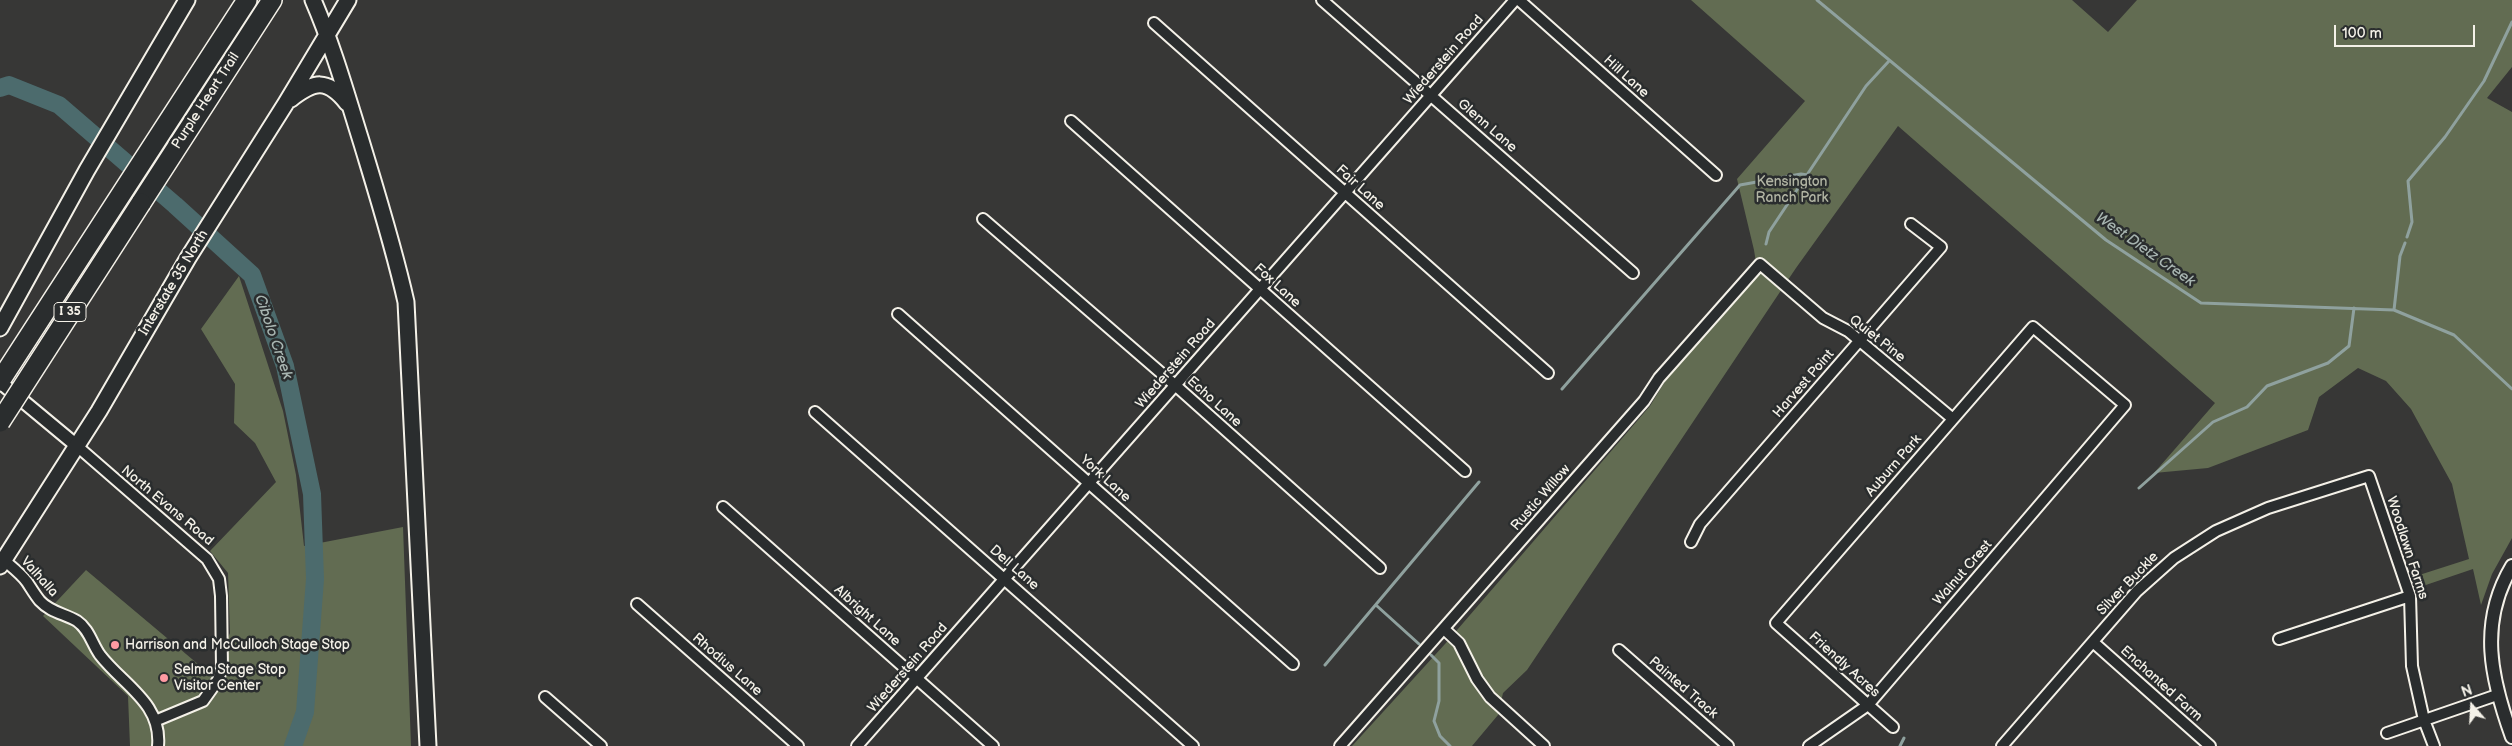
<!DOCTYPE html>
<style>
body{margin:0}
#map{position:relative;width:2512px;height:746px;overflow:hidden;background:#373736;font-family:"Balsamiq Sans",sans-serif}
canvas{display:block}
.north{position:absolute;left:2447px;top:681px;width:50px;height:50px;-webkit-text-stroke:4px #2a2d2e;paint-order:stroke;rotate:341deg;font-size:14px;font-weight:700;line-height:20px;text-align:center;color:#f4f1e8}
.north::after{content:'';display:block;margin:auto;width:18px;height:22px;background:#f4f1e8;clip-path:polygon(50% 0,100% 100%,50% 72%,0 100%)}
.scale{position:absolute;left:2334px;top:25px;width:141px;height:22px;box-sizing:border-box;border:2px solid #f4f1e8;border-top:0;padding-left:6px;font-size:15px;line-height:18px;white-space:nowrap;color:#f4f1e8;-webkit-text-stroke:4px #2a2d2e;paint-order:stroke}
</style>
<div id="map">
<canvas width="2512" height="746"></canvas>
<div class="north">N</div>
<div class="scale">100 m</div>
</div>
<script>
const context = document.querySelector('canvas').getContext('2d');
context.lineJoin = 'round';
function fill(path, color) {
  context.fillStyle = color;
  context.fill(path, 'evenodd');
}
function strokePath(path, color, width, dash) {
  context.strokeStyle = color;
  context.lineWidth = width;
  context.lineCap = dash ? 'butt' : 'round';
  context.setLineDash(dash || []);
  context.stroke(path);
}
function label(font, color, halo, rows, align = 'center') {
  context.font = font + ' "Balsamiq Sans",sans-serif';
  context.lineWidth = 5;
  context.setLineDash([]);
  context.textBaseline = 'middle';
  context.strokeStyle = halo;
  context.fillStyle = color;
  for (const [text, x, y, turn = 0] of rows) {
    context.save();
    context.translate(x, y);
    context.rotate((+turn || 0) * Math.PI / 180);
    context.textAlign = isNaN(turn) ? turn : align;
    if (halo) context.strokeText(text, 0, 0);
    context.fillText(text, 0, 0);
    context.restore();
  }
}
fill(new Path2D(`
 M 1691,0 L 2072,0 L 2108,32 L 2137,0 L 2512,0 L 2512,67 L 2487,98 L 2512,112 L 2512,538 L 2492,574 L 2481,605 L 2473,569 L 2417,588 L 2413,577 L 2469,559 L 2452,484 L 2411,409 L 2386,381 L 2358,368 L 2319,397 L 2308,430 L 2208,468 L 2154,473 L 2215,403 L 1898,126 L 1796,268 L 1527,670 L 1503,693 L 1498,715 L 1472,746 L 1352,746 L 1445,644 L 1650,406 L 1667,378 L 1758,275 L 1754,250 L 1737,179 L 1805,101 Z
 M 239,276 L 283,411 L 296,475 L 304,546 L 403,527 L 411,746 L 130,746 L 128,696 L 43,616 L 86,570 L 211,675 L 230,633 L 228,573 L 210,551 L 276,482 L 255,443 L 234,423 L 235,384 L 201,329 Z`), '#626c52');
strokePath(new Path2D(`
 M 1817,0 L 2106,240 L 2201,303 L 2394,310 L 2454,335 L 2512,389
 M 2407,237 L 2412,222 L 2408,181 L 2445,137 L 2484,81 L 2512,22
 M 1766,244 L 1769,232 L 1866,86 L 1889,61
 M 2394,310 L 2400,256 L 2405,243
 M 1562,389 L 1740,185 L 1801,174 L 1808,175
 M 2139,488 L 2213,422 L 2247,407 L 2267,386 L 2328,363 L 2349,346 L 2354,308
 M 1377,606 L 1419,644
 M 1431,655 L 1439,663 L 1439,701 L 1434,721 L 1440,736 L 1450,746
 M 1325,665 L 1479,482
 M 1900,746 L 1904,738`), '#8fa19e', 3);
strokePath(new Path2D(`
 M 0,88 L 9,85 L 59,105 L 175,205 L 252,275 L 285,366 L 312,494 L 315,579 L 305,712 L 293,746`), '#4c6b6d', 18);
const minor = new Path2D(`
 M 1322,0 L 1633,273
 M 1519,0 L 1716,175
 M 1154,23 L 1548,373
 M 1071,121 L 1465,471
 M 983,219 L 1175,385 L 1380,568
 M 898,314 L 1293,664
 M 815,412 L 1193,746
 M 77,446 L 207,559 L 219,579 L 221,596 L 222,667 L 218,680 L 203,701 L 155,721
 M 723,507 L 993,746
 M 1691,542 L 1700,524 L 1941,247 L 1911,224
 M 5,561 C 12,567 21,574 27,582 C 31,588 35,595 40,601 C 50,612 65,614 77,621 C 89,629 92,644 100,655 C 123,685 162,703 158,746
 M 637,604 L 798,746
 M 1444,629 L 1459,643 L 1477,679 L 1490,697 L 1544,746
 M 2279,639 L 2410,596
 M 2093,642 L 2210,746
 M 1619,650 L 1728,746
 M 545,697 L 601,746
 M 2387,733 L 2497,695
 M 857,746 L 1515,0
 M 1340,746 L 1644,401 L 1659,378 L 1760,264 L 1823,318 L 1848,331 L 1953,419
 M 1809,746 L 1868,705 L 2125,405 L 2033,327 L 1776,623 L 1893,727
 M 2002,746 L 2137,591 L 2174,558 L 2216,531 L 2268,508 L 2369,476 L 2410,596 L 2412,666 L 2424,720 L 2434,746`);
const tertiary = new Path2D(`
 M 0,382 L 77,446
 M 2512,566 C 2478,623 2491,679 2512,737`);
const secondary = new Path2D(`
 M 313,0 C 333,46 347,96 362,144 C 378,197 394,248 406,302 L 428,746
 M 291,99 C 314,81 327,78 347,103
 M 0,328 L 87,170 L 187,0
 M 0,566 L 99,411 L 188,258 L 286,103 L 348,0`);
const motorway = new Path2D(`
 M 141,203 L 272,0
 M 0,381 L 247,0`);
strokePath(minor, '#f4f1e8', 14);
strokePath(tertiary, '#f4f1e8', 16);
strokePath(secondary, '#f4f1e8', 19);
strokePath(motorway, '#f4f1e8', 22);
strokePath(minor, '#2a2d2e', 10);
strokePath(tertiary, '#2a2d2e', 12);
strokePath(secondary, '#2a2d2e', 15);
strokePath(motorway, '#2a2d2e', 19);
const motorwayBridge = new Path2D(`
 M 0,422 L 141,203`);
strokePath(motorwayBridge, '#f4f1e8', 22, []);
strokePath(motorwayBridge, '#2a2d2e', 19);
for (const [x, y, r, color] of [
 [115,645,5,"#ff9aa2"],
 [164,678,5,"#ff9aa2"]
]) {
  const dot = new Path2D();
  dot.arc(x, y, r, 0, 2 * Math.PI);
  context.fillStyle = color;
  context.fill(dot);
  strokePath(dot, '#2a2d2e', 2);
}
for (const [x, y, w] of [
 [70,312,32]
]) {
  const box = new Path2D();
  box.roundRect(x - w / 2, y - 9.5, w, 19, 4);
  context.fillStyle = '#2a2d2e';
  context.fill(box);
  strokePath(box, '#f4f1e8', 1);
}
label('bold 12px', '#f4f1e8', null, [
 ["I 35",70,312]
]);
label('14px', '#f4f1e8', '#2a2d2e', [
 ["Wiederstein Road",1444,60,-49],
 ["Hill Lane",1626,77,42],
 ["Purple Heart Trail",206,101,-57],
 ["Glenn Lane",1487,126,41],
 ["Fair Lane",1360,188,42],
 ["Interstate 35 North",174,283,-59],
 ["Fox Lane",1277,286,42],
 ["Quiet Pine",1877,339,38],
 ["Wiederstein Road",1176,364,-49],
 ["Harvest Point",1804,384,-49],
 ["Echo Lane",1214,402,42],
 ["Auburn Park",1894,466,-49],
 ["York Lane",1105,479,42],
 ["Rustic Willow",1541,498,-49],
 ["North Evans Road",167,506,40],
 ["Woodlawn Farms",2407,548,72],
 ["Dell Lane",1014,568,41],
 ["Walnut Crest",1963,573,-49],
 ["Valhalla",39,577,48],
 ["Silver Buckle",2128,584,-46],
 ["Albright Lane",867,616,42],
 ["Rhodius Lane",727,665,41],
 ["Friendly Acres",1844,665,42],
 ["Wiederstein Road",908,668,-49],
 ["Enchanted Farm",2161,684,42],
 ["Painted Track",1683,688,41]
]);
label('14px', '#b2b5a4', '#2a2d2e', [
 ["Kensington",1792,182],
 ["Ranch Park",1792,198]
]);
label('14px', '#f4f1e8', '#2a2d2e', [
 ["Harrison and McCulloch Stage Stop",125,645],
 ["Selma Stage Stop",174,670],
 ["Visitor Center",174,686]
], 'left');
label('italic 15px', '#a8b5b1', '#2a2d2e', [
 ["West Dietz Creek",2145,250,35],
 ["Cibolo Creek",273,337,71]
]);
</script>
